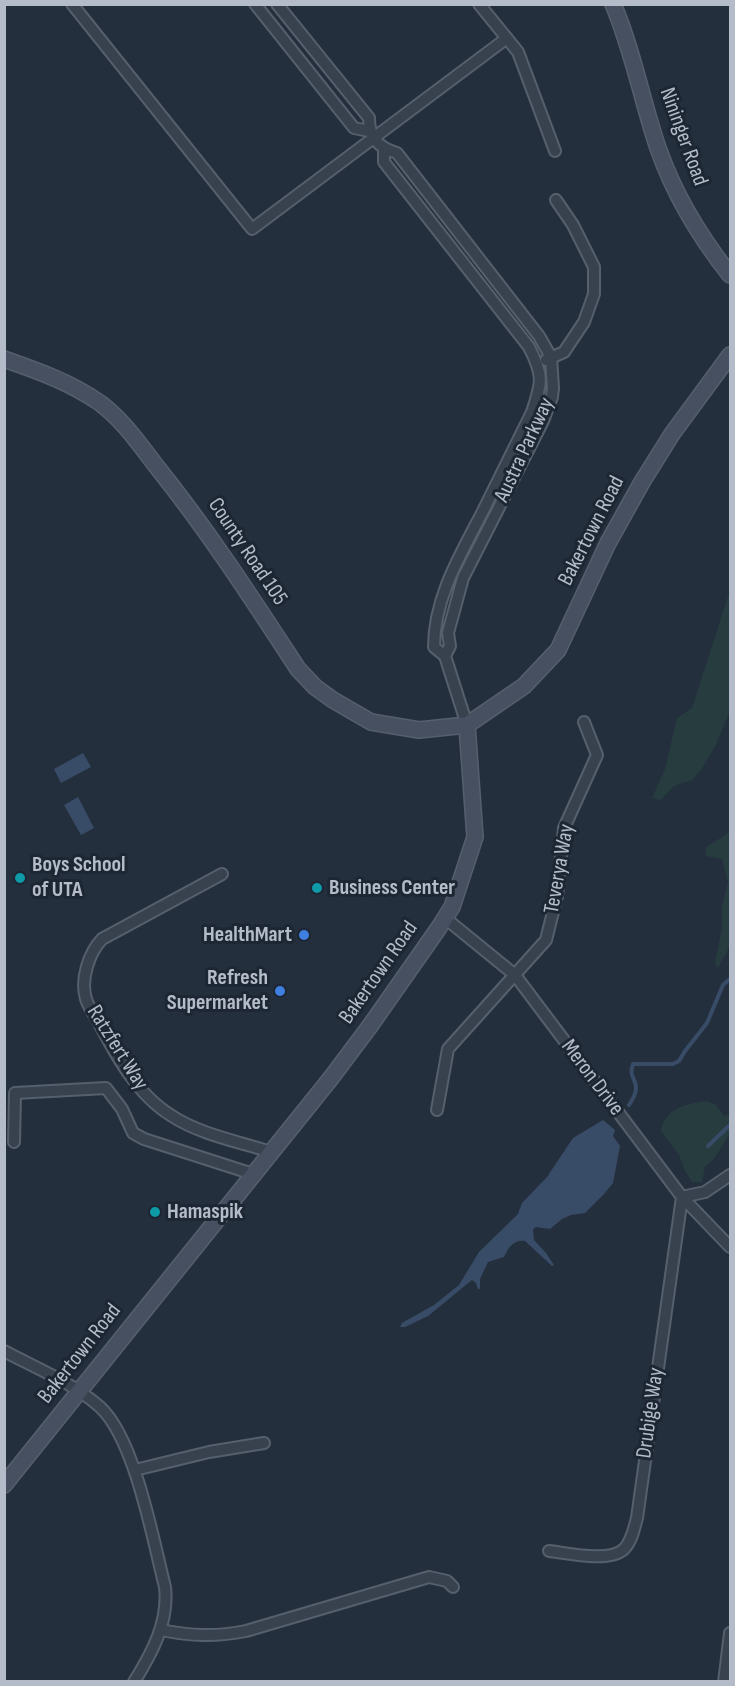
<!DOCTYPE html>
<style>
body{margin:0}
#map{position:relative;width:735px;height:1686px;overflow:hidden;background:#242f3e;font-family:"Sofia Sans Condensed",sans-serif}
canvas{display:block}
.frame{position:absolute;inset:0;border:6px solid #b4bcc9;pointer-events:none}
</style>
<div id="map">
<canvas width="735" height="1686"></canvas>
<div class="frame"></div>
</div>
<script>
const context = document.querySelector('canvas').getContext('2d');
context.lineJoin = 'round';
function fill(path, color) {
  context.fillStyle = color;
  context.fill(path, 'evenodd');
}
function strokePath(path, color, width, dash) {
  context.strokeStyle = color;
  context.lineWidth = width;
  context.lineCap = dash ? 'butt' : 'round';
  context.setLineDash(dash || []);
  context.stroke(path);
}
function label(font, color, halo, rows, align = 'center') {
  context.font = font + ' "Sofia Sans Condensed",sans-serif';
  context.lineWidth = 6;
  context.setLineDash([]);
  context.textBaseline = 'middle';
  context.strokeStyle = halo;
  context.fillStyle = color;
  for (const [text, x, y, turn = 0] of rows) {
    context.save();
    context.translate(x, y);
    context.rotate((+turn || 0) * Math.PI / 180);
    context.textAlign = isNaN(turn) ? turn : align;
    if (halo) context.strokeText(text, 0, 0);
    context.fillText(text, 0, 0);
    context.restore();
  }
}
fill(new Path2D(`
 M 730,590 L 730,711 L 715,747 L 701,770 L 692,780 L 674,786 L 661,800 L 652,798 L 665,769 L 677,718 L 692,708 Z
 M 730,832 L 730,943 C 728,953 722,959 718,968 L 715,964 L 722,927 L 722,907 L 728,882 L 722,859 L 706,856 L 705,848 Z
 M 707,1101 L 716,1105 L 724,1116 L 730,1114 L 730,1134 L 713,1160 L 705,1167 L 702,1182 L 692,1182 L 685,1171 L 679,1155 L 661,1131 C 664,1109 687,1103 707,1101 Z`), '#263c3f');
fill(new Path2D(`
 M 83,753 L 91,767 L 61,783 L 54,769 Z
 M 78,797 L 94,828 L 81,835 L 64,805 Z
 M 603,1120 L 615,1130 L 613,1136 L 620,1146 L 613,1183 L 604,1194 L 585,1213 L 571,1215 L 562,1219 L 550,1229 L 536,1227 L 533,1229 L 534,1240 L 546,1253 L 554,1265 L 552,1266 L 525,1241 C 514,1239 508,1248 504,1257 L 488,1262 L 480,1279 L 480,1289 L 478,1289 L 476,1283 L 472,1280 L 428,1316 L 405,1327 L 400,1327 L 402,1323 L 434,1305 L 459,1285 L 479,1252 L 518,1214 L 522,1203 L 547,1177 L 573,1138 Z`), '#394c67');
strokePath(new Path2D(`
 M 629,1105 C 646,1080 626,1081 633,1064 L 673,1064 L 679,1061 L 685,1051 L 707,1023 L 723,985 L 730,979
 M 708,1146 L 730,1125`), '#394c67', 4);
const street = new Path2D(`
 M 72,4 L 252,229 L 507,38
 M 255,4 L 354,128 L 369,131
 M 277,4 L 369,118 C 369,137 378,148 397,153 L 539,336 L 551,357 L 553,388 L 552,397 L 543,421 L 463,578 L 448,633 L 450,646 L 445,656
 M 479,4 L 518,52 L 555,151
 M 384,150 L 384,162 L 529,347 C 544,376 542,382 532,412 C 515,446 498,481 481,515 C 459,557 434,599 434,647 L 445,656 L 467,725
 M 546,360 L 564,352 L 584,322 L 594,294 L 594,267 L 573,225 L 556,200
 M 222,874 L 102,939 C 89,953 80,979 86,999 C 88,1006 93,1013 97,1019 C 115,1054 137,1095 172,1116 C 199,1134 240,1142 271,1152
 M 445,918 L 515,975 L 682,1197 L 730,1247
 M 437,1110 L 448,1049 L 546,940 L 557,896 L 564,828 L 597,755 L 584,722
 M 14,1142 L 15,1093 L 106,1088 L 122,1109 L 133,1133 L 144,1139 L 253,1174
 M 682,1197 L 705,1192 L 730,1175
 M 4,1351 C 36,1368 73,1383 100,1407 C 135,1439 153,1540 165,1587 C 169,1622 152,1653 134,1682
 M 135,1470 L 209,1452 L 264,1443
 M 549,1551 C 567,1553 610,1563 624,1549 C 632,1541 634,1528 637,1518 L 682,1197
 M 161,1630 C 191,1636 216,1637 246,1631 L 429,1577 L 447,1581 L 453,1587
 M 724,1682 L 730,1633`);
const secondary = new Path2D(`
 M 613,4 C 633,51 642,101 658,148 C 674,194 700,237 730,275
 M 4,359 C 38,371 70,382 100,403 C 123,420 140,445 157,467 C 209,532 253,600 298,669 L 315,687 L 333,700 L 371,722 L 419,730 L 467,725 L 524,686 L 558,650 L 608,543 L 642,482 L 672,434 L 730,355
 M 4,1485 L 331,1078 L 370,1026 L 438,929 L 452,907 L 475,837 L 467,725`);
strokePath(street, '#565f6c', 14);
strokePath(secondary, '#565f6c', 18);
strokePath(street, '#38414e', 10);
strokePath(secondary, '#465061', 15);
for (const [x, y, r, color] of [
 [20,878,6,"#0f9aa8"],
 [317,888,6,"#0f9aa8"],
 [304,935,6,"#3f7fe0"],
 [280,991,6,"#3f7fe0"],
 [155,1212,6,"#0f9aa8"]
]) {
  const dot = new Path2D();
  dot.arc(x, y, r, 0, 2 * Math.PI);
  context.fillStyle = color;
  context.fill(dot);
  strokePath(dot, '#1d2633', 2);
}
label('22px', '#b4bcc9', '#1d2633', [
 ["Nininger Road",683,137,70],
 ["Austra Parkway",525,450,-65],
 ["Bakertown Road",592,531,-63],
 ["County Road 105",247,552,56],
 ["Teverya Way",560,869,-80],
 ["Bakertown Road",379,973,-55],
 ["Ratzfert Way",117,1048,58],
 ["Meron Drive",592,1078,53],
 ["Bakertown Road",80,1354,-52],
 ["Drubige Way",651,1413,-82]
]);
label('bold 22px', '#b4bcc9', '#1d2633', [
 ["Boys School",32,865],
 ["of UTA",32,890],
 ["Business Center",329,888],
 ["HealthMart",292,935,"right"],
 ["Refresh",268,978,"right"],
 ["Supermarket",268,1003,"right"],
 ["Hamaspik",167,1212]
], 'left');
</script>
